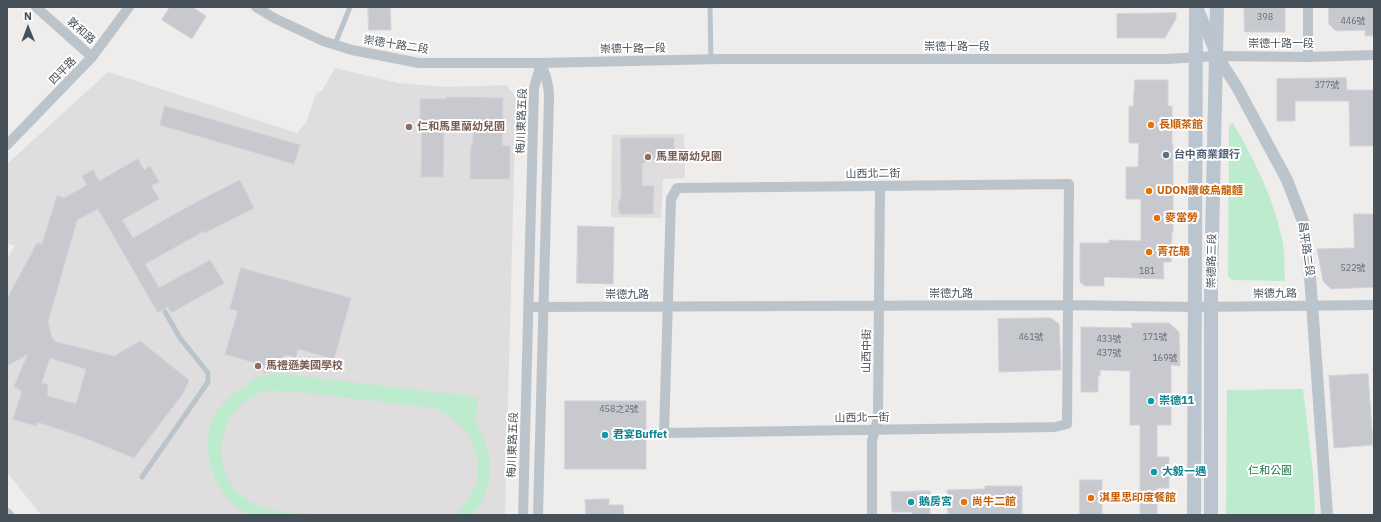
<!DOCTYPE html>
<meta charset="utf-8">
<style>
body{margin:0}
#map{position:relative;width:1381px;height:522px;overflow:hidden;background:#efecec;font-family:"IBM Plex Sans",sans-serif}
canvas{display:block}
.frame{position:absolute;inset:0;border:8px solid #465059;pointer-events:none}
.north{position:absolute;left:8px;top:8px;width:40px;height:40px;-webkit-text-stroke:3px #fff;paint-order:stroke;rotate:359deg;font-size:11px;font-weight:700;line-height:16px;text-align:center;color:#465059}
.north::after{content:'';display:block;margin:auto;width:14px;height:18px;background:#465059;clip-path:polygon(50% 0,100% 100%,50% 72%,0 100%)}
</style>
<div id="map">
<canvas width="1381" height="522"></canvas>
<div class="frame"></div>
<div class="north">N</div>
</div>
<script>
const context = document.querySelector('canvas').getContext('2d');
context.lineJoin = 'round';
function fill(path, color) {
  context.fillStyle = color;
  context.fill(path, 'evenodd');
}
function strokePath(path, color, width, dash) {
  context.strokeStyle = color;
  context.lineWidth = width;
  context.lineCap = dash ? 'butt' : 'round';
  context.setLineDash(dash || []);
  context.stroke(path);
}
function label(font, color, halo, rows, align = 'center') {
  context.font = font + ' "IBM Plex Sans","Noto Sans TC",sans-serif';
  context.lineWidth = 4;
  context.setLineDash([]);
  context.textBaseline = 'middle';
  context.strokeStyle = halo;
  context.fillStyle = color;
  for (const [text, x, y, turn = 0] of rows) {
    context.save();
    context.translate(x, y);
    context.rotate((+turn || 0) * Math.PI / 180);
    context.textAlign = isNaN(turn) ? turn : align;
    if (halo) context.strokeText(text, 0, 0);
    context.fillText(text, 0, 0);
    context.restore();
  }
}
fill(new Path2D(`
 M 335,68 L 398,83 L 446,87 L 506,85 L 516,97 L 505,515 L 41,515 L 10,476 L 7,474 L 7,259 L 15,246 L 7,243 L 7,164 L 108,72 L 297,133 L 307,121 L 316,93 L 322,91 Z
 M 684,134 L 685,178 L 663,179 L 661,218 L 611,217 L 612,135 Z`), '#e0ddde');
fill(new Path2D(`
 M 1233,123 C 1255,161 1275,201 1283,244 C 1285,256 1284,269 1285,281 L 1232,280 L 1228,276 L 1229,125 Z
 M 276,373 L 288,373 L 292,375 L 478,397 L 475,422 C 491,446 496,476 481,503 C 479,507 475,511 472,515 L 453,515 L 461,510 L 478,482 L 477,456 L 469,435 L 454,419 L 435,408 L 288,391 C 280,391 269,390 261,392 C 257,393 254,397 250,398 C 218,418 211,466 239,493 C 244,497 249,502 254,504 C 273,513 302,512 323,515 L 251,515 C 216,501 197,450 214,416 C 217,411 229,397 234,393 C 239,390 245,387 250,384 L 249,380 Z
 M 1303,389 L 1313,473 L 1315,515 L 1226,515 L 1227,390 Z`), '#bcebcd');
const building = new Path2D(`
 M 170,7 L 192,7 L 206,16 L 192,39 L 162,20 Z
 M 368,7 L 390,7 L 391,30 L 369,30 Z
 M 1244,7 L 1285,7 L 1285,32 L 1245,32 Z
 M 1329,7 L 1374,7 L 1374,36 L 1365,36 L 1365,30 L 1336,31 L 1329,24 Z
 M 1176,13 L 1176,19 L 1165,38 L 1117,38 L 1117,14 Z
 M 1346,78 L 1347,90 L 1374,90 L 1374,146 L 1350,146 L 1349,101 L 1295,101 L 1295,121 L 1277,121 L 1277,79 Z
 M 1135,80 L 1168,80 L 1168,106 L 1172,106 L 1172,145 L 1173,145 L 1173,232 L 1172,232 L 1171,262 L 1163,262 L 1164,279 L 1104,277 L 1104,286 L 1085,286 L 1080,282 L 1080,243 L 1109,243 L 1109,240 L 1141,241 L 1141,199 L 1126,199 L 1126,167 L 1138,167 L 1139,143 L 1129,143 L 1129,106 L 1133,106 Z
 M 446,97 L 503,98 L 502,145 L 510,146 L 510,179 L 470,179 L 471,145 L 473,145 L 473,127 L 444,126 L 443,177 L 421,177 L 422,122 L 420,122 L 420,99 L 446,99 Z
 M 165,106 L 300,145 L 294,164 L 160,125 Z
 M 621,138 L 674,138 L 674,160 L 649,160 L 642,164 L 642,186 L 654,186 L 653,214 L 620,214 L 620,212 L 618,209 L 619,201 L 621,198 Z
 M 138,159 L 144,170 L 150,166 L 159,182 L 151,186 L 159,199 L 122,220 L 133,238 L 191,205 L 240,180 L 254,208 L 205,233 L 204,231 L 145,264 L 159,288 L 210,260 L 224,283 L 171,313 L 168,307 L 163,309 L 158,313 L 98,209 L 77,220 L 48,322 L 52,338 L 56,342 L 114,356 L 140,341 L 189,380 L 184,392 L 134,458 L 85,438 L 37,422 L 36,426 L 13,419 L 22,392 L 14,386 L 28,354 L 7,366 L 7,299 L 37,243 L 42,244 L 57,196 L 64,198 L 87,185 L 82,176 L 93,170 L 99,181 ZM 50,358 L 86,369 L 76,404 L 47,396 L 48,385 L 42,383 Z
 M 1354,214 L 1374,214 L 1374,287 L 1331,289 L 1323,281 L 1317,249 L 1354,248 Z
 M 578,226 L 614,227 L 613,284 L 577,283 Z
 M 241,268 L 351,298 L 334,359 L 298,349 L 296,357 L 286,355 L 276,362 L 274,370 L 271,372 L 263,373 L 265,366 L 225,354 L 238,311 L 230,309 Z
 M 1051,318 L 1059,324 L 1061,370 L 999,372 L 998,319 Z
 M 1132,323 L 1169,323 L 1179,332 L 1180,366 L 1171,365 L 1171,425 L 1157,425 L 1157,457 L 1169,457 L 1169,488 L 1157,488 L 1157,514 L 1140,514 L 1140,425 L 1130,425 L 1130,371 L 1100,370 L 1100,376 L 1098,376 L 1098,392 L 1081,392 L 1081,327 L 1132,328 Z
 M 1368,374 L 1373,445 L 1334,448 L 1329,376 Z
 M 565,401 L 646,401 L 646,469 L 565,469 Z
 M 1080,480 L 1102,480 L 1102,515 L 1080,515 Z
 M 985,486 L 1022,486 L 1022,515 L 948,515 L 947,490 L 985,489 Z
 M 930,491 L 930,515 L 913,515 L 912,512 L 892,512 L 891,492 Z
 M 609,499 L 609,505 L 623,505 L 624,515 L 586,515 L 585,500 Z`);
fill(building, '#c7c9cf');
strokePath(building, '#d1d3d8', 1);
strokePath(new Path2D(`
 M 710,7 L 711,59
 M 335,44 L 350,7
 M 142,477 L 208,382 L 208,373 L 180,338 L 165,312`), '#bbc4cb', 5);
strokePath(new Path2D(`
 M 36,7 L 92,57
 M 256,7 L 274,18 L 323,41 L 352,50 L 419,63 L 541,63 L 721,59 L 1167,59 L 1217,56 L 1308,57 L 1374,55
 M 1308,57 L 1308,7
 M 7,145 L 92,57 L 129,7
 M 1069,184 L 1067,424 L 1055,427 L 664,433 L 671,199 L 677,188 Z
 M 528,307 L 1068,305 L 1195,307 L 1374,305
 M 7,513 L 9,515
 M 523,515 L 534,88 L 541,63
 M 538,515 L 549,96 C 549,84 545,74 541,63
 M 872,515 L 872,441 L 878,418 L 880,186`), '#bbc4cb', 10);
strokePath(new Path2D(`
 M 1197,7 L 1217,56 L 1237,87 L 1287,180 L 1304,224 L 1310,276 L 1327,515`), '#bbc4cb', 12);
strokePath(new Path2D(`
 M 1194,515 L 1196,7
 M 1211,515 L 1211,285 L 1217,7`), '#bbc5d0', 14);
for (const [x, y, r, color] of [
 [1151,125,4,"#e8710a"],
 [409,127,4,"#8d6e63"],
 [1166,155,4,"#5c6f8a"],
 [648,157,4,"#8d6e63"],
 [1149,191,4,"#e8710a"],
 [1157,218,4,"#e8710a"],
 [1149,252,4,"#e8710a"],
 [258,366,4,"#8d6e63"],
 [1151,401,4,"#0f9aa8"],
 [605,435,4,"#0f9aa8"],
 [1154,472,4,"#0f9aa8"],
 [1091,498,4,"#e8710a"],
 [911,502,4,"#0f9aa8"],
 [964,502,4,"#e8710a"]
]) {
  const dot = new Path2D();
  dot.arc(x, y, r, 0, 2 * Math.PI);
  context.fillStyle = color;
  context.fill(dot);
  strokePath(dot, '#fff', 1.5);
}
label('9px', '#666e76', null, [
 ["398",1265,17],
 ["446號",1353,21],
 ["377號",1327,85],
 ["522號",1353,268],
 ["181",1147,271],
 ["461號",1031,337],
 ["171號",1155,337],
 ["433號",1109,339],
 ["437號",1109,353],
 ["169號",1165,358],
 ["458之2號",619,409]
]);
label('11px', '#465059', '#fff', [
 ["敦和路",81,31,42],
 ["崇德十路一段",1281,44],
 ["崇德十路二段",396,45,9],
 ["崇德十路一段",957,47],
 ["崇德十路一段",633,49,-1],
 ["四平路",63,71,-46],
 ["梅川東路五段",522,121,-88],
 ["山西北二街",873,174,-1],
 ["昌平路二段",1306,249,82],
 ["崇德路三段",1212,261,-89],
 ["崇德九路",951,294],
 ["崇德九路",1275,294,-1],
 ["崇德九路",627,295],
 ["山西中街",867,351,-89],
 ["山西北一街",862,418,-1],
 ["梅川東路五段",513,445,-88]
]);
label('bold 11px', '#c56008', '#fff', [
 ["長順茶館",1159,125],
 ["UDON讚岐烏龍麵",1157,191],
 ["麥當勞",1165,218],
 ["青花驕",1157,252],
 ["淇里思印度餐館",1099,498],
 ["尚牛二館",972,502]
], 'left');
label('bold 11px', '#785e54', '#fff', [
 ["仁和馬里蘭幼兒園",417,127],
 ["馬里蘭幼兒園",656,157],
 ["馬禮遜美國學校",266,366]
], 'left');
label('bold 11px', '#4e5e75', '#fff', [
 ["台中商業銀行",1174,155]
], 'left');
label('bold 11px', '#0d838f', '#fff', [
 ["崇德11",1159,401],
 ["君宴Buffet",613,435],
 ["大毅一遇",1162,472],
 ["鵝房宮",919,502]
], 'left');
label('11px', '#1b7546', '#fff', [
 ["仁和公園",1270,471]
]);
</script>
